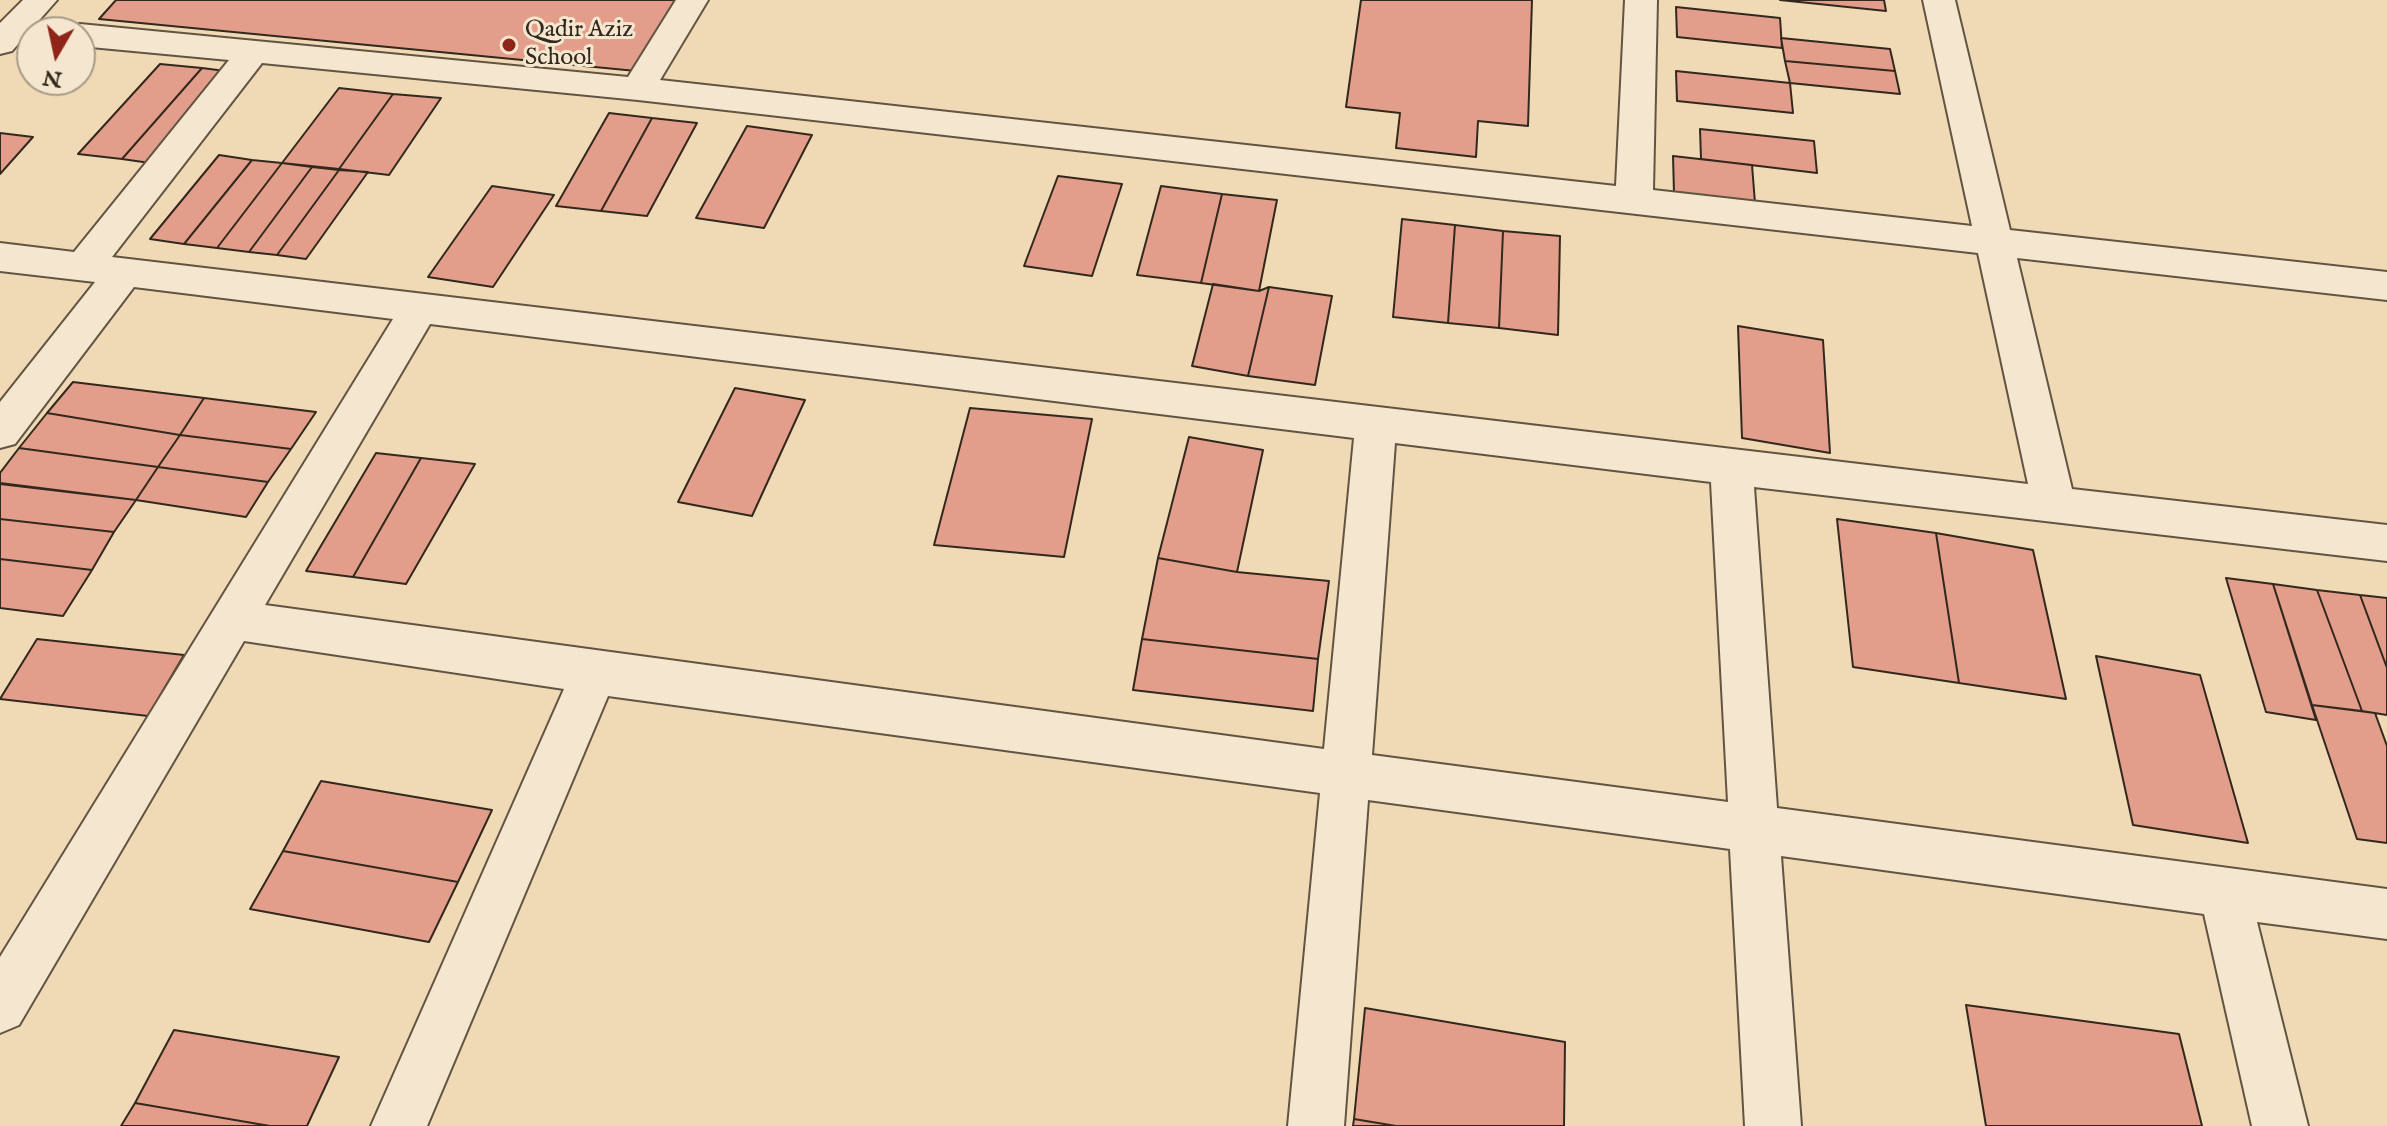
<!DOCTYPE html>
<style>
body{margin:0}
#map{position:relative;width:2387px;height:1126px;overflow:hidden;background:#f0dab5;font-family:"IM FELL English",serif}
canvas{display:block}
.north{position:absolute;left:16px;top:16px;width:80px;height:80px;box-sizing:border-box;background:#f5e7cf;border:2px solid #a79b88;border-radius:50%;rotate:189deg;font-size:22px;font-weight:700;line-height:32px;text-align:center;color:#32281d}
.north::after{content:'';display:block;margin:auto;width:28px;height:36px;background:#8f2418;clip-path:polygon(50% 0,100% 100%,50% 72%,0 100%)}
</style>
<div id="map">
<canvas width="2387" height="1126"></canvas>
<div class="north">N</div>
</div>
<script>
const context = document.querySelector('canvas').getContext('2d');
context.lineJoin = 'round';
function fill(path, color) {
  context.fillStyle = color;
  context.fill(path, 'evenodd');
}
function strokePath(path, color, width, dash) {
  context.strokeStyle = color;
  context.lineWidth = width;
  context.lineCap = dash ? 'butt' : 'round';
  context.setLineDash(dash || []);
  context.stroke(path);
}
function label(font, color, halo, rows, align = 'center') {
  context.font = font + ' "IM FELL English",serif';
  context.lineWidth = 6;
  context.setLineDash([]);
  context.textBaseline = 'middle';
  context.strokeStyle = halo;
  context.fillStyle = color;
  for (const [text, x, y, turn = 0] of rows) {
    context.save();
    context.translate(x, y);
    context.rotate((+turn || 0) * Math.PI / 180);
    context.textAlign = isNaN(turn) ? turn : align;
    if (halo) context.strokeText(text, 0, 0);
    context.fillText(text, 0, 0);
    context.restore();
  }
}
const building = new Path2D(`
 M 116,0 L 676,0 L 636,71 L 99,19 Z
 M 1361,0 L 1532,0 L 1528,126 L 1478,121 L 1476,157 L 1396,148 L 1400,113 L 1346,107 Z
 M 1780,0 L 1884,0 L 1886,11 Z
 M 1676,7 L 1780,18 L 1782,48 L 1677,37 Z
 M 1781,38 L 1890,49 L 1895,71 L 1785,61 Z
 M 1785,61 L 1895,71 L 1900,94 L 1790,83 Z
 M 160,64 L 202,68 L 122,159 L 78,154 Z
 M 202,68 L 241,73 L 164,165 L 122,159 Z
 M 1676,71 L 1790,83 L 1793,113 L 1677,101 Z
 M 339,88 L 393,94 L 339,169 L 282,163 Z
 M 393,94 L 441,98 L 389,175 L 339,169 Z
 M 609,113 L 652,118 L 601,211 L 556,206 Z
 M 652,118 L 697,123 L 647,216 L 601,211 Z
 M 747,126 L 812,135 L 764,228 L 696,218 Z
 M 1700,129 L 1814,141 L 1817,173 L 1701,159 Z
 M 0,133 L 33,137 L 0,174 Z
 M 219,155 L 252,160 L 184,244 L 150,239 Z
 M 1673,156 L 1752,165 L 1755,203 L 1674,193 Z
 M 252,160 L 282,163 L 217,248 L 184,244 Z
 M 282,163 L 312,167 L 249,252 L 217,248 Z
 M 312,167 L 339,170 L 277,255 L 249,252 Z
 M 339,170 L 368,172 L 306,259 L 277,255 Z
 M 1058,176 L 1122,184 L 1092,276 L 1024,266 Z
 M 492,186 L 554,195 L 493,287 L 428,277 Z
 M 1161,186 L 1222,194 L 1201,283 L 1137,275 Z
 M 1222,194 L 1277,200 L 1259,291 L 1201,283 Z
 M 1402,219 L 1455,225 L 1448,323 L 1393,317 Z
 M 1455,225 L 1503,231 L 1499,328 L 1448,323 Z
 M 1503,231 L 1560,236 L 1558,335 L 1499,328 Z
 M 1213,284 L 1259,291 L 1269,287 L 1248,376 L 1192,366 Z
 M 1269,287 L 1332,296 L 1315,385 L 1248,376 Z
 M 1738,326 L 1823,340 L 1830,453 L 1742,438 Z
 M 73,382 L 204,398 L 180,435 L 47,413 Z
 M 735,388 L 805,400 L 752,516 L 678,502 Z
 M 204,398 L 316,412 L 291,449 L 180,435 Z
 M 970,408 L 1092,419 L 1064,557 L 934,545 Z
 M 47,413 L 180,435 L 158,467 L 19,448 Z
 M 180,435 L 291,449 L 268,482 L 158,467 Z
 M 1189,437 L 1263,450 L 1237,572 L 1158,558 Z
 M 19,448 L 158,467 L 136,500 L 0,483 L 0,473 Z
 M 376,453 L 421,458 L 353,577 L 306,571 Z
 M 421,458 L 475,464 L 406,584 L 353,577 Z
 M 158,467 L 268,482 L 246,517 L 136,500 Z
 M 0,484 L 136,500 L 114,532 L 0,519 Z
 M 0,519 L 114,532 L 92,570 L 0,559 Z
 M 1837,519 L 1936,533 L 1959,683 L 1853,667 Z
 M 1936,533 L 2033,550 L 2066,699 L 1959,683 Z
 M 1158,558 L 1237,572 L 1329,581 L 1318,659 L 1142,639 Z
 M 0,559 L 92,570 L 63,616 L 0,608 Z
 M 2226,578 L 2273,584 L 2316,720 L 2266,712 Z
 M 2273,584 L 2317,590 L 2362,711 L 2312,705 Z
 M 2317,590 L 2360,595 L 2387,668 L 2387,715 L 2362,711 Z
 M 2360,595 L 2387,598 L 2387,668 Z
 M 37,639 L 184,655 L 148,716 L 0,699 Z
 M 1142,639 L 1318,659 L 1313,711 L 1133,690 Z
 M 2096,656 L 2200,675 L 2248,843 L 2133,825 Z
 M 2312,705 L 2375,713 L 2387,746 L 2387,843 L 2357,839 Z
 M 321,781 L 492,810 L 458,882 L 283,851 Z
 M 283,851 L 458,882 L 429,942 L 250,909 Z
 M 1966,1005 L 2179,1034 L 2202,1126 L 1986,1126 Z
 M 1365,1008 L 1565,1042 L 1564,1126 L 1396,1126 L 1354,1119 Z
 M 174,1030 L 339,1057 L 307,1126 L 270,1126 L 135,1103 Z
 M 135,1103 L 270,1126 L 121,1126 Z
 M 1354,1119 L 1396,1126 L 1353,1126 Z`);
fill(building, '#e29e8a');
strokePath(building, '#32281d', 2);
const minor = new Path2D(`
 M 23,0 L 57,0 L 12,51 L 0,54 L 0,23 Z
 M 676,0 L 708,0 L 660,80 L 1616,186 L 1625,0 L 1657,0 L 1653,190 L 1972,226 L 1923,0 L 1955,0 L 2010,230 L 2387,272 L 2387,300 L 2017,258 L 2072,489 L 2387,525 L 2387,561 L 1754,487 L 1777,808 L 2387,889 L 2387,939 L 2257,922 L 2308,1126 L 2252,1126 L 2204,914 L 1781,856 L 1801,1126 L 1745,1126 L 1730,849 L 1368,800 L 1344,1126 L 1288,1126 L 1320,793 L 608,696 L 427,1126 L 371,1126 L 564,689 L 244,641 L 19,1025 L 0,1033 L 0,957 L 393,319 L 134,287 L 15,444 L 0,448 L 0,402 L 95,282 L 0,271 L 0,243 L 74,252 L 229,60 L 80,46 L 80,32 L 65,32 L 68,28 L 80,24 L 628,77 ZM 262,63 L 638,100 L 1978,253 L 2028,484 L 112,257 ZM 430,324 L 1354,438 L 1324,749 L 265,605 ZM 1395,443 L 1711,482 L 1728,802 L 1372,755 Z`);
strokePath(minor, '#625443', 4);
fill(minor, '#f5e7cf');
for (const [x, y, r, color] of [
 [509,45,8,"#8f2418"]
]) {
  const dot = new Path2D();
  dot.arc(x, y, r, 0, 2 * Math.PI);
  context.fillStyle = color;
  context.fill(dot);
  strokePath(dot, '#f5e7cf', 3);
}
label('24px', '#32281d', '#f5e7cf', [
 ["Qadir Aziz",525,31],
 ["School",525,59]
], 'left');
</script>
